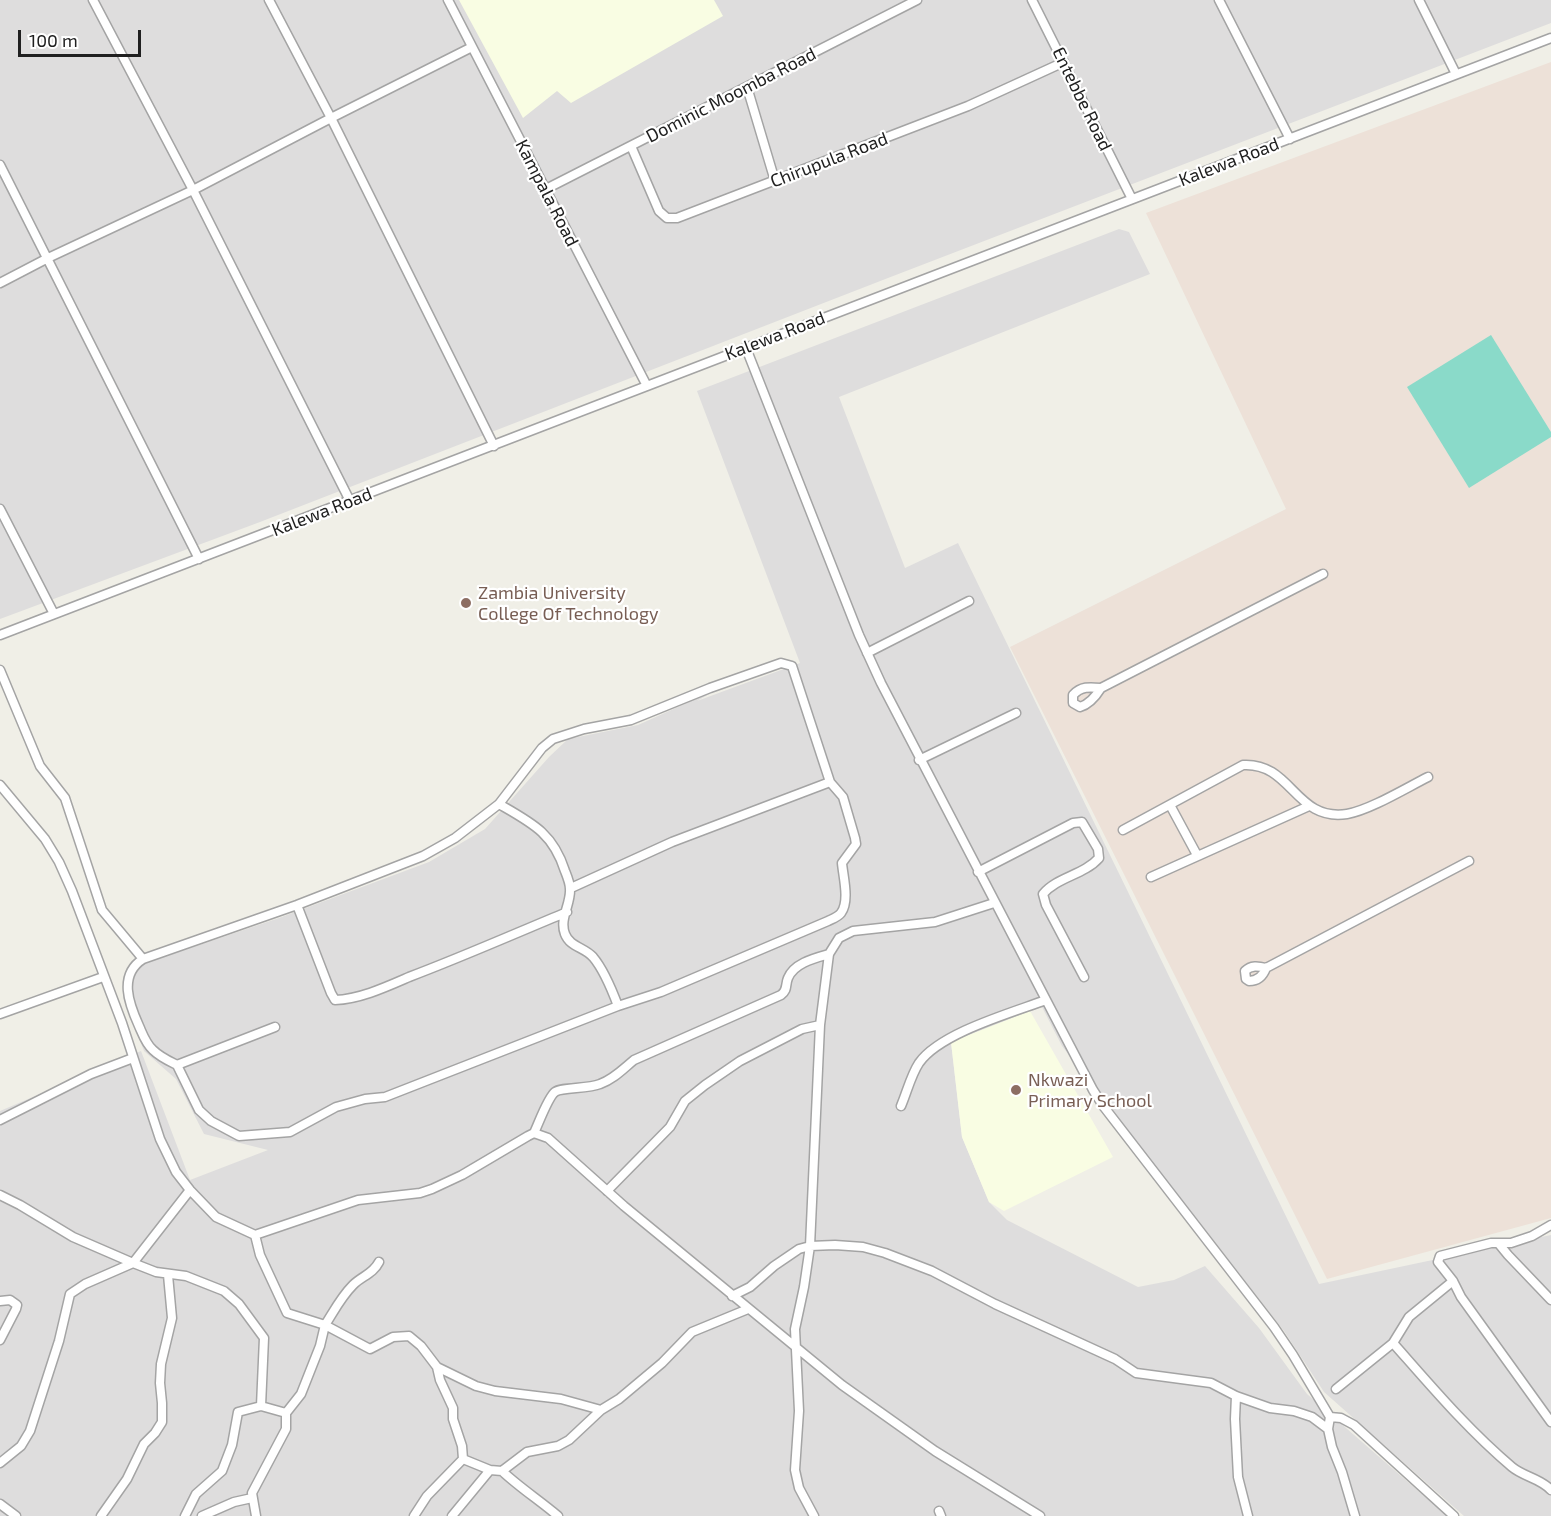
<!DOCTYPE html>
<style>
body{margin:0}
#map{position:relative;width:1551px;height:1516px;overflow:hidden;background:#f0efe7;font-family:"Exo 2",sans-serif}
canvas{display:block}
.scale{position:absolute;left:18px;top:30px;width:123px;height:27px;box-sizing:border-box;border:3px solid #202020;border-top:0;padding-left:8px;font-size:18px;line-height:21px;white-space:nowrap;color:#202020;-webkit-text-stroke:4px #fff;paint-order:stroke}
</style>
<div id="map">
<canvas width="1551" height="1516"></canvas>
<div class="scale">100 m</div>
</div>
<script>
const context = document.querySelector('canvas').getContext('2d');
context.lineJoin = 'round';
function fill(path, color) {
  context.fillStyle = color;
  context.fill(path, 'evenodd');
}
function strokePath(path, color, width, dash) {
  context.strokeStyle = color;
  context.lineWidth = width;
  context.lineCap = dash ? 'butt' : 'round';
  context.setLineDash(dash || []);
  context.stroke(path);
}
function label(font, color, halo, rows, align = 'center') {
  context.font = font + ' "Exo 2",sans-serif';
  context.lineWidth = 4.5;
  context.setLineDash([]);
  context.textBaseline = 'middle';
  context.strokeStyle = halo;
  context.fillStyle = color;
  for (const [text, x, y, turn = 0] of rows) {
    context.save();
    context.translate(x, y);
    context.rotate((+turn || 0) * Math.PI / 180);
    context.textAlign = isNaN(turn) ? turn : align;
    if (halo) context.strokeText(text, 0, 0);
    context.fillText(text, 0, 0);
    context.restore();
  }
}
fill(new Path2D(`
 M 0,0 L 1551,0 L 1551,23 L 888,278 L 260,522 L 0,619 Z
 M 1119,229 L 1129,232 L 1150,274 L 839,397 L 905,568 L 958,543 L 1319,1284 L 1551,1235 L 1551,1516 L 1464,1516 L 1324,1392 L 1284,1331 L 1062,1046 L 1042,1007 L 951,1042 L 962,1137 L 989,1202 L 1007,1220 L 1138,1287 L 1174,1280 L 1205,1266 L 1259,1328 L 1307,1394 L 1447,1516 L 0,1516 L 0,1111 L 141,1051 L 190,1180 L 268,1150 L 204,1134 L 176,1079 L 144,1051 L 123,997 L 128,969 L 279,918 L 429,862 L 485,829 L 549,757 L 568,739 L 638,725 L 718,689 L 697,701 L 800,663 L 697,391 Z`), '#dedddd');
fill(new Path2D(`
 M 459,0 L 714,0 L 723,16 L 571,103 L 557,91 L 523,118 Z
 M 1030,1011 L 1113,1157 L 1004,1211 L 989,1202 L 962,1137 L 951,1042 Z`), '#f9fde3');
fill(new Path2D(`
 M 1551,62 L 1551,1218 L 1327,1279 L 1010,647 L 1286,509 L 1146,213 Z`), '#ede1d8');
fill(new Path2D(`
 M 1491,335 L 1551,432 L 1551,437 L 1469,488 L 1407,387 Z`), '#8adac9');
const street = new Path2D(`
 M 93,0 L 193,190 L 350,501
 M 269,0 L 331,118 L 494,446
 M 448,0 L 647,386
 M 1032,0 L 1132,199
 M 1219,0 L 1290,139
 M 1419,0 L 1456,74
 M 747,87 L 775,181
 M 631,146 L 659,211 L 667,218 L 677,218 L 968,106 L 1064,62
 M 0,165 L 199,559
 M 544,190 L 917,0
 M 0,283 L 48,258 L 193,190 L 331,118 L 472,47
 M 746,348 L 859,635 L 881,683 L 1093,1090 L 1104,1107 L 1274,1327 L 1293,1355 L 1330,1417 L 1328,1429 L 1332,1447 L 1342,1472 L 1355,1516
 M 0,509 L 54,614
 M 0,635 L 1551,38
 M 867,653 L 969,601
 M 0,670 L 40,766 L 65,798 L 102,910 L 143,959 L 297,905 L 423,856 L 455,838 L 499,804 L 542,748 L 553,739 L 584,729 L 631,720 L 710,688 L 781,663 L 792,666 L 830,782 L 843,797 L 855,838 L 856,844 L 842,863 C 843,876 850,901 841,913 C 838,917 832,919 828,921 L 661,992 L 618,1006 C 612,990 604,970 593,957 C 584,947 570,947 565,934 C 559,919 571,904 570,889 C 570,883 567,876 565,871 C 553,833 532,823 499,804
 M 1101,688 C 1090,687 1081,686 1073,695 L 1073,703 L 1080,707 C 1090,704 1096,696 1101,688 L 1323,574
 M 919,760 L 1016,713
 M 0,785 L 45,839 L 59,862 L 72,891 L 122,1023 L 160,1139 L 176,1172 L 190,1190 L 216,1217 L 255,1235 L 358,1200 L 420,1193 L 432,1189 L 462,1175 L 528,1136 L 534,1133 L 548,1138 L 624,1206 L 842,1385 L 935,1451 L 1040,1516
 M 1170,805 L 1197,855
 M 1123,830 L 1243,765 C 1292,762 1295,822 1347,814 C 1370,810 1406,788 1428,777
 M 978,872 L 1073,823 L 1082,822 L 1098,849 L 1099,858 C 1084,875 1057,877 1043,894 L 1046,905 L 1084,977
 M 1151,877 L 1309,806
 M 571,888 L 672,842 L 830,782
 M 297,905 L 331,993 L 335,1000 C 360,999 386,987 409,977 C 462,957 514,934 567,912
 M 143,959 C 118,975 129,1004 139,1026 C 143,1035 146,1044 153,1050 C 160,1057 169,1061 177,1065 L 275,1027
 M 1266,968 C 1263,976 1258,981 1249,981 L 1246,979 L 1245,971 C 1251,965 1258,966 1266,968 L 1469,861
 M 0,1014 L 103,977
 M 177,1065 L 199,1110 L 211,1121 L 239,1136 L 290,1132 L 336,1107 L 365,1099 L 385,1097 L 618,1006
 M 901,1106 C 907,1092 911,1075 919,1063 C 940,1033 1011,1013 1046,1000
 M 0,1120 L 91,1074 L 133,1058
 M 534,1133 C 538,1125 548,1097 555,1092 C 561,1087 588,1089 600,1084 C 614,1079 623,1069 634,1060 L 781,995 C 788,990 785,985 788,978 C 794,963 815,958 829,954
 M 607,1191 L 670,1127 L 685,1101 L 705,1085 L 740,1061 L 802,1029 L 820,1025
 M 0,1195 L 20,1205 L 73,1237 L 133,1263 L 156,1272 L 186,1276 L 224,1291 L 239,1304 L 264,1338 L 261,1406
 M 1551,1225 L 1532,1236 L 1511,1243 L 1491,1243 L 1440,1256 L 1438,1262 L 1453,1281 L 1461,1297 L 1551,1422
 M 255,1235 L 260,1255 L 287,1313 L 325,1325 L 320,1346 L 301,1394 L 286,1413 L 286,1429 L 252,1493 L 256,1516
 M 1499,1244 L 1508,1255 L 1551,1300
 M 379,1262 C 373,1274 362,1276 353,1285 C 341,1297 334,1311 325,1325 L 370,1349 L 393,1337 L 409,1336 L 421,1346 L 437,1367 L 440,1380 L 453,1408 L 453,1419 L 462,1446 L 463,1459 L 490,1470 L 502,1471 L 527,1452 L 558,1446 L 569,1440 L 601,1410 L 619,1399 L 662,1363 L 692,1332 L 748,1309
 M 732,1296 L 750,1287 L 774,1266 L 799,1249 L 810,1246 L 835,1245 L 863,1247 L 885,1253 L 932,1271 L 995,1304 L 1115,1359 L 1136,1373 L 1211,1383 L 1236,1396 L 1270,1408 L 1294,1411 L 1312,1417 L 1328,1429
 M 0,1301 L 10,1300 L 17,1305 L 16,1309 L 0,1340
 M 1393,1343 C 1431,1386 1468,1430 1512,1467 C 1524,1477 1540,1478 1551,1490
 M 437,1367 L 476,1386 L 495,1391 L 561,1399 L 601,1410
 M 1336,1389 L 1393,1343 L 1409,1317 L 1453,1281
 M 1236,1396 L 1235,1419 L 1238,1477 L 1248,1516
 M 1330,1417 L 1341,1418 L 1354,1425 L 1454,1516
 M 0,1463 L 21,1446 L 30,1431 L 59,1341 L 70,1294 L 85,1284 L 133,1263 L 190,1190
 M 502,1471 C 519,1487 539,1500 558,1516
 M 0,1504 L 16,1516
 M 939,1511 L 941,1516
 M 101,1516 L 127,1479 L 144,1444 L 155,1433 L 162,1422 L 162,1403 L 160,1383 L 161,1364 L 172,1318 L 168,1275
 M 185,1516 L 196,1494 L 222,1471 L 232,1445 L 238,1412 L 261,1406 L 286,1413
 M 202,1516 L 234,1502 L 252,1498
 M 414,1516 L 427,1496 L 463,1459
 M 452,1516 L 490,1470
 M 814,1516 L 799,1488 L 795,1470 L 799,1411 L 795,1329 L 804,1287 L 810,1246 L 820,1025 L 829,954 L 839,938 L 853,931 L 935,922 L 994,903`);
strokePath(street, '#a4a4a4', 11);
strokePath(street, '#fff', 8);
for (const [x, y, r, color] of [
 [466,603,6,"#8d6e63"],
 [1016,1090,6,"#8d6e63"]
]) {
  const dot = new Path2D();
  dot.arc(x, y, r, 0, 2 * Math.PI);
  context.fillStyle = color;
  context.fill(dot);
  strokePath(dot, '#fff', 2);
}
label('18px', '#202020', '#fff', [
 ["Dominic Moomba Road",731,95,-27],
 ["Entebbe Road",1082,99,64],
 ["Chirupula Road",829,160,-21],
 ["Kalewa Road",1229,162,-21],
 ["Kampala Road",547,193,63],
 ["Kalewa Road",775,336,-21],
 ["Kalewa Road",322,512,-21]
]);
label('18px', '#785e54', '#fff', [
 ["Zambia University",478,593],
 ["College Of Technology",478,614],
 ["Nkwazi",1028,1080],
 ["Primary School",1028,1101]
], 'left');
</script>
